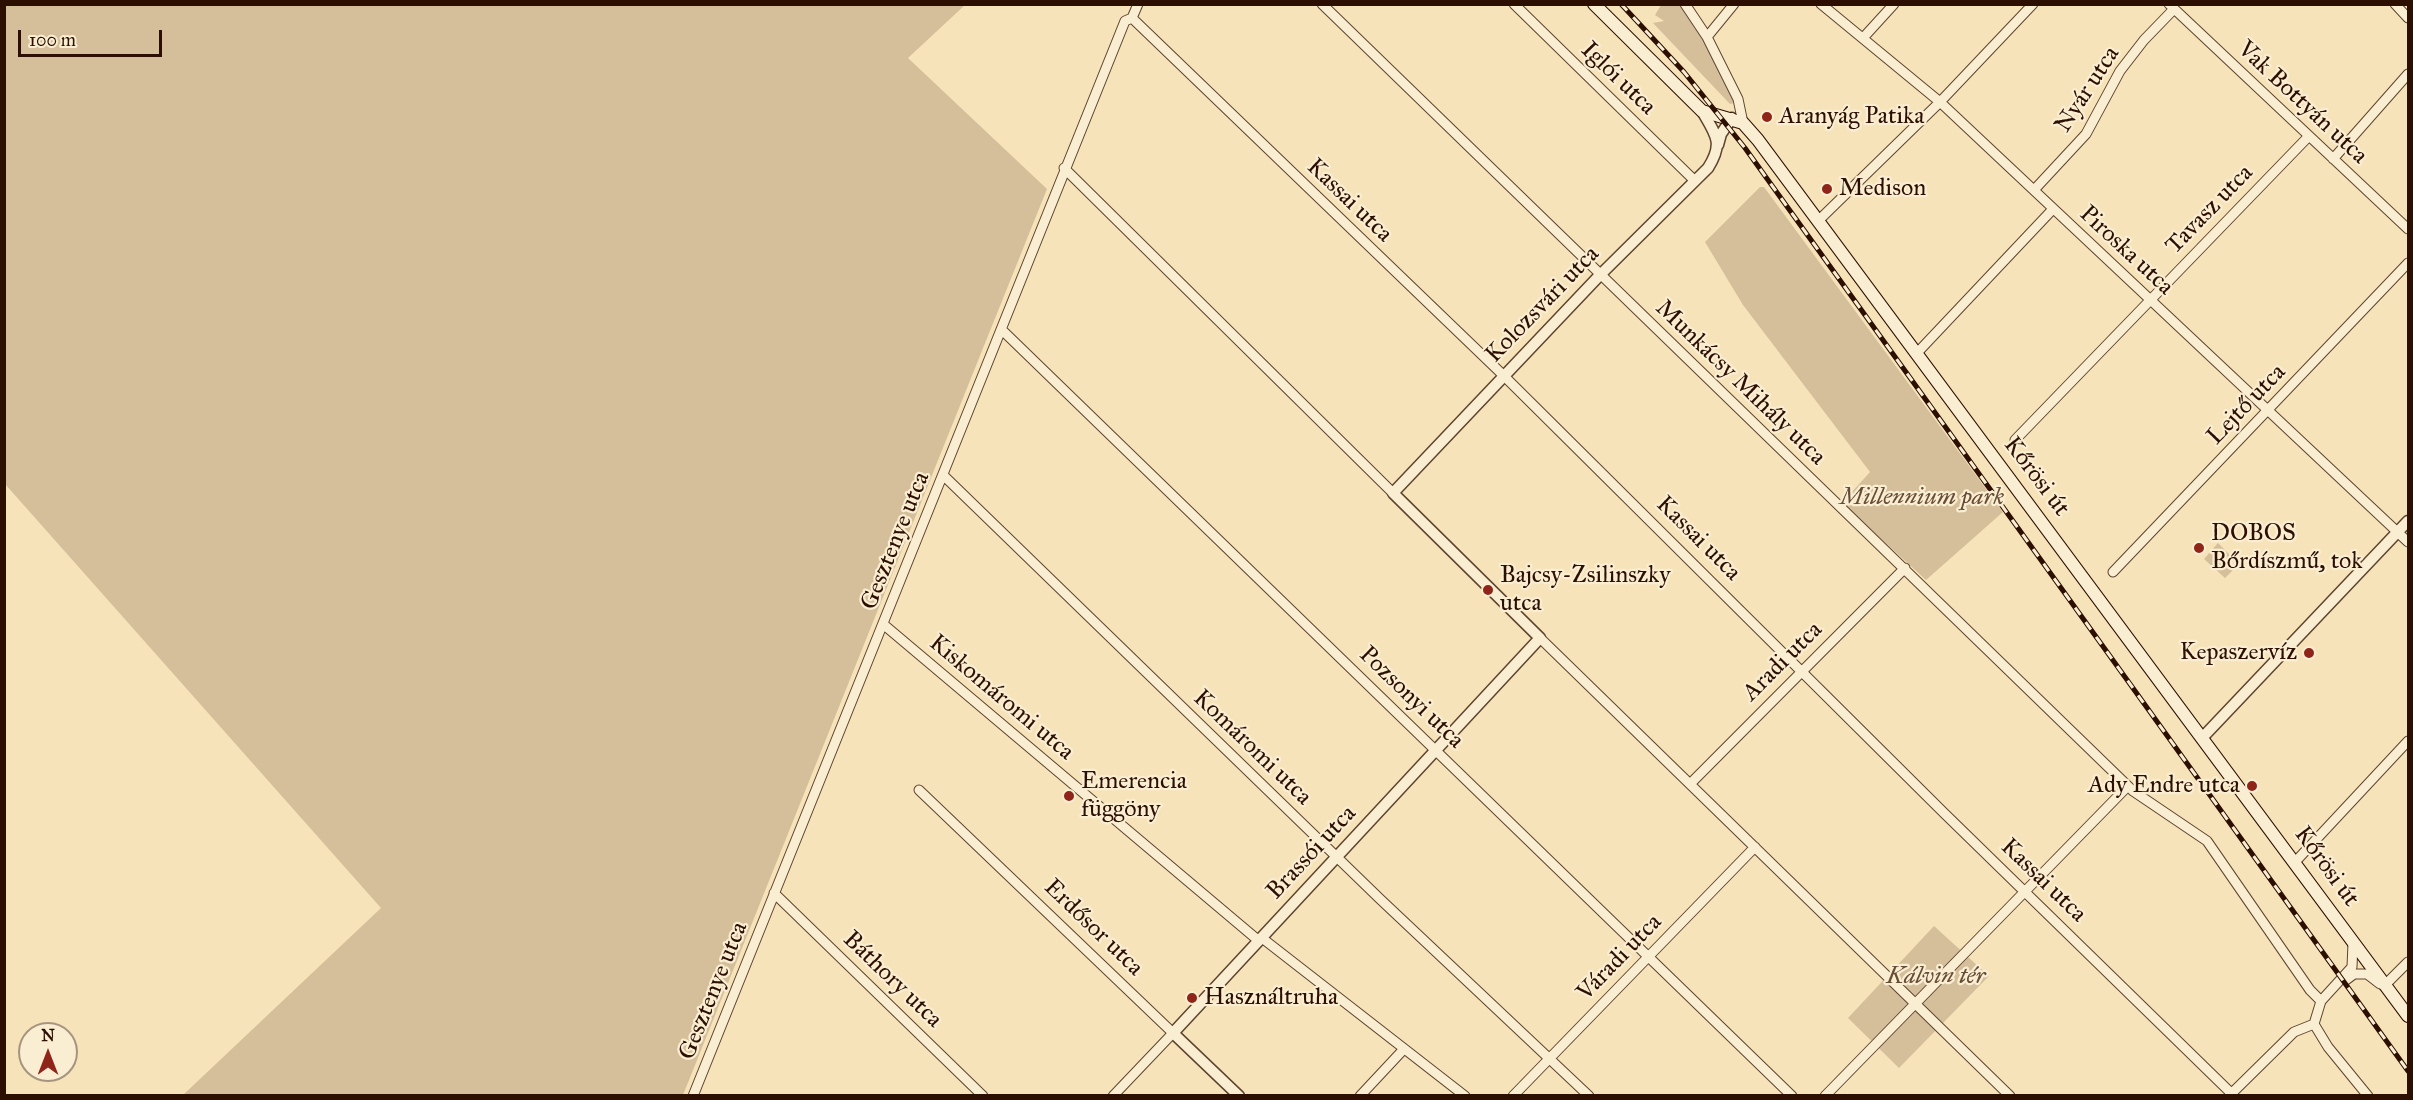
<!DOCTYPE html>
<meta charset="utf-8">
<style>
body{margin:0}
#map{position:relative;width:2413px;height:1100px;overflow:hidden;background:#f6e3ba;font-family:"IM FELL Great Primer",serif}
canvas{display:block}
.frame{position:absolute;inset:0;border:6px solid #2c0f00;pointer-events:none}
.north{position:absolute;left:18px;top:1022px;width:60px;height:60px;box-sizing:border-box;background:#f9edd2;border:2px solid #a7947e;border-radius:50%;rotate:0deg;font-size:16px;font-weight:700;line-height:24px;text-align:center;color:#2c0f00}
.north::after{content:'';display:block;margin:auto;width:21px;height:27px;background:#8f2418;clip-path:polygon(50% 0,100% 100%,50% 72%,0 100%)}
.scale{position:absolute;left:18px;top:30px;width:144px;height:27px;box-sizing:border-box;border:3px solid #2c0f00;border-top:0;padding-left:8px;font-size:18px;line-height:21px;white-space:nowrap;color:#2c0f00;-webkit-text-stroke:4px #f9edd2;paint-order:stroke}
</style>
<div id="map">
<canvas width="2413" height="1100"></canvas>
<div class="frame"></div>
<div class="north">N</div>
<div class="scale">100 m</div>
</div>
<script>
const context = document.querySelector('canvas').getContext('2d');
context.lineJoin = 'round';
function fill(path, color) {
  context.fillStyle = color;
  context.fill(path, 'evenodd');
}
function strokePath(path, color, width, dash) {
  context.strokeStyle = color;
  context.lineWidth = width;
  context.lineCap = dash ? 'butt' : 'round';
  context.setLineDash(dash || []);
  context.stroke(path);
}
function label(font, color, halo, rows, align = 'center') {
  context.font = font + ' "IM FELL Great Primer",serif';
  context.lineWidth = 4.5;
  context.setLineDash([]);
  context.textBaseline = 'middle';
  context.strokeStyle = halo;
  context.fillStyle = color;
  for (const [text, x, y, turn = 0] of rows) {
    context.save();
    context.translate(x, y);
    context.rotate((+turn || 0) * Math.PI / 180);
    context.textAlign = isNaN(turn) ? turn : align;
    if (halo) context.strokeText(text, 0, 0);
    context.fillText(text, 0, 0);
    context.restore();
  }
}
fill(new Path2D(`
 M 5,4 L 965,5 L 908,58 L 1047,189 L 683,1095 L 183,1095 L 381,908 L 5,484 Z
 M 1661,5 L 1681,5 L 1700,32 L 1732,95 L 1734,103 L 1730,104 L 1653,23 L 1664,21 L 1655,15 Z
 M 1760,187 L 1764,187 L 2003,512 L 1926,580 L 1842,503 L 1870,472 L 1743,305 L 1705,242 Z
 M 2218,543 L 2230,555 L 2225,561 L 2234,569 L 2225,578 L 2204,559 Z
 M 1934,926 L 1989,976 L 1899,1068 L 1848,1018 Z`), '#d4bf9a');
const minor = new Path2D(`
 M 1322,4 L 2133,791 L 2207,841 L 2310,990 L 2321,1001
 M 1514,4 L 1695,181
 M 1685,4 L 1707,37
 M 1734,4 L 1707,37 L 1738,99 L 1743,123
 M 1821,4 L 1940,102 L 2408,542
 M 2169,4 L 2408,229
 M 2395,4 L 2408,18
 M 1132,18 L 1503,375 L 1944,813 L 2231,1093
 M 1863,38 L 1894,4
 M 2333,159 L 2408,74
 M 1064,168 L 1393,493
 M 2034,190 L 2086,134 L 2120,71 L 2144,40 L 2174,9
 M 1819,220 L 1940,102 L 2033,4
 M 1002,330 L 1792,1096
 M 1917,353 L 2053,209
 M 2015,440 L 2309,136
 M 943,475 L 1380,899 L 1589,1096
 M 2113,572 L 2408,263
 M 883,624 L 1259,941
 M 1540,638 L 2010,1096
 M 1690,784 L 1905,568
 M 919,790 L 1173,1033 L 1113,1096
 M 2296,861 L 2408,741
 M 774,893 L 983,1096
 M 1262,938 L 1465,1096
 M 2346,980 L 2354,974 L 2367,974 L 2380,984
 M 2386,984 L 2408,962
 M 2314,1024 L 2328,1047 L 2368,1096
 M 693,1096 L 1125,21 L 1132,18 L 1138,4
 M 1360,1096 L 1403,1050
 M 1513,1096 L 1755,847
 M 1825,1096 L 2128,786
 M 2229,1096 L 2294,1032 L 2314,1024 L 2321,1001 L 2352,967 L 2353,943`);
const tertiary = new Path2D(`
 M 1718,145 L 1721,134 L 1732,118
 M 2203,737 L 2408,521
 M 1239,1096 L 1173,1033 L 1540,638 L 1393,493 L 1599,276 L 1708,168 C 1724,143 1716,135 1702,111`);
const secondary = new Path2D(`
 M 1594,4 L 1702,111 L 1743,123 L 1758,140 L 2408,1016`);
strokePath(minor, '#5e442e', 11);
strokePath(tertiary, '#5e442e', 13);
strokePath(secondary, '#2c0f00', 14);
strokePath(minor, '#f9edd2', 9);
strokePath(tertiary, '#f9edd2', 10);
strokePath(secondary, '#f9edd2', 12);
const rail = new Path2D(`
 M 1621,4 L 1684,72 L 1745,148 L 2408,1071`);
strokePath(rail, '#2c0f00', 5);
strokePath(rail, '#f9edd2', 3, [9]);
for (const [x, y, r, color] of [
 [1767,117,6,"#8f2418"],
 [1827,189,6,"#8f2418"],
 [2199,548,6,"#8f2418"],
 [1488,590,6,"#8f2418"],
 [2309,653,6,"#8f2418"],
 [2252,786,6,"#8f2418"],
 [1069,796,6,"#8f2418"],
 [1192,998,6,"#8f2418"]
]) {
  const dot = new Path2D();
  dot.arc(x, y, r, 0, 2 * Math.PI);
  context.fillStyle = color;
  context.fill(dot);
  strokePath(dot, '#f9edd2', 2);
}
label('24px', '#2c0f00', '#f9edd2', [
 ["Iglói utca",1618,79,44],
 ["Nyár utca",2088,90,-57],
 ["Vak Bottyán utca",2302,103,43],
 ["Kassai utca",1349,201,44],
 ["Tavasz utca",2210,210,-46],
 ["Piroska utca",2126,251,43],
 ["Kolozsvári utca",1543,305,-46],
 ["Munkácsy Mihály utca",1740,383,44],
 ["Lejtő utca",2247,405,-46],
 ["Kőrösi út",2036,477,53],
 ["Kassai utca",1698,539,45],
 ["Gesztenye utca",896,541,-68],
 ["Aradi utca",1783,662,-45],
 ["Kiskomáromi utca",1001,698,40],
 ["Pozsonyi utca",1411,698,44],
 ["Komáromi utca",1252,748,44],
 ["Brassói utca",1312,853,-47],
 ["Kőrösi út",2326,867,54],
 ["Kassai utca",2043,881,44],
 ["Erdősor utca",1093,928,44],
 ["Váradi utca",1620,958,-46],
 ["Báthory utca",892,980,44],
 ["Gesztenye utca",714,991,-68]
]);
label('24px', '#2c0f00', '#f9edd2', [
 ["Aranyág Patika",1779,117],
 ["Medison",1839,189],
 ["DOBOS",2211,534],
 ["Bőrdíszmű, tok",2211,562],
 ["Bajcsy-Zsilinszky",1500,576],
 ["utca",1500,604],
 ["Kepaszervíz",2297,653,"right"],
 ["Emerencia",1081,782],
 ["függöny",1081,810],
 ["Ady Endre utca",2240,786,"right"],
 ["Használtruha",1204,998]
], 'left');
label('italic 24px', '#674d36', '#f9edd2', [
 ["Millennium park",1922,498],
 ["Kálvin tér",1936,977]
]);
</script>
